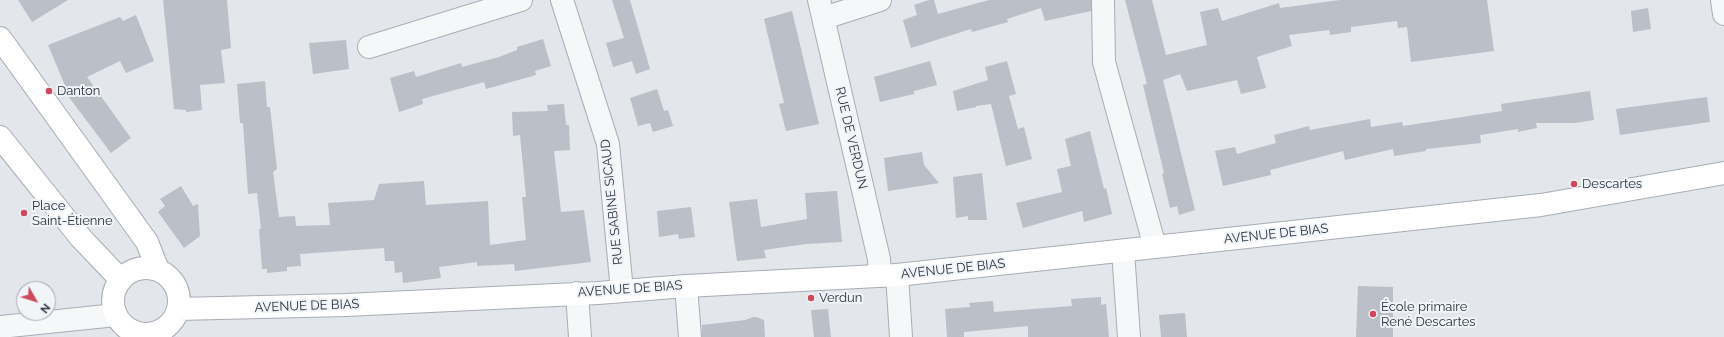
<!DOCTYPE html>
<meta charset="utf-8">
<style>
body{margin:0}
#map{position:relative;width:1724px;height:337px;overflow:hidden;background:#e3e6eb;font-family:Raleway,sans-serif}
canvas{display:block}
.north{position:absolute;left:16px;top:281px;width:40px;height:40px;box-sizing:border-box;background:#f2f5f8;border:1px solid #a2a7b0;border-radius:50%;rotate:129deg;font-size:11px;font-weight:700;line-height:16px;text-align:center;color:#2a3343}
.north::after{content:'';display:block;margin:auto;width:14px;height:18px;background:#ce495c;clip-path:polygon(50% 0,100% 100%,50% 72%,0 100%)}
</style>
<div id="map">
<canvas width="1724" height="337"></canvas>
<div class="north">N</div>
</div>
<script>
const context = document.querySelector('canvas').getContext('2d');
context.lineJoin = 'round';
function fill(path, color) {
  context.fillStyle = color;
  context.fill(path, 'evenodd');
}
function strokePath(path, color, width, dash) {
  context.strokeStyle = color;
  context.lineWidth = width;
  context.lineCap = dash ? 'butt' : 'round';
  context.setLineDash(dash || []);
  context.stroke(path);
}
function label(font, color, halo, rows, align = 'center') {
  context.font = font + ' Raleway,sans-serif';
  context.lineWidth = 4;
  context.setLineDash([]);
  context.textBaseline = 'middle';
  context.strokeStyle = halo;
  context.fillStyle = color;
  for (const [text, x, y, turn = 0] of rows) {
    context.save();
    context.translate(x, y);
    context.rotate((+turn || 0) * Math.PI / 180);
    context.textAlign = isNaN(turn) ? turn : align;
    if (halo) context.strokeText(text, 0, 0);
    context.fillText(text, 0, 0);
    context.restore();
  }
}
fill(new Path2D(`
 M 18,0 L 68,0 L 32,22 Z
 M 163,0 L 227,0 L 231,48 L 221,50 L 225,83 L 200,85 L 202,110 L 186,112 L 186,110 L 174,109 Z
 M 612,0 L 630,0 L 650,69 L 636,74 L 632,61 L 613,67 L 606,43 L 624,38 Z
 M 929,0 L 934,0 L 938,14 L 989,0 L 1091,0 L 1091,11 L 1045,21 L 1041,8 L 1007,19 L 1008,22 L 972,32 L 971,29 L 911,48 L 903,20 L 917,15 L 914,5 Z
 M 1125,0 L 1152,0 L 1166,55 L 1207,45 L 1200,12 L 1218,8 L 1222,21 L 1279,3 L 1280,8 L 1340,0 L 1487,0 L 1494,51 L 1411,62 L 1407,27 L 1398,28 L 1397,21 L 1351,27 L 1351,32 L 1330,35 L 1329,30 L 1289,35 L 1292,46 L 1257,57 L 1266,88 L 1241,94 L 1237,80 L 1187,91 L 1180,74 L 1163,80 L 1195,210 L 1179,215 L 1177,206 L 1170,208 L 1162,174 L 1164,173 L 1143,85 L 1147,84 Z
 M 1648,8 L 1651,29 L 1633,32 L 1631,11 Z
 M 792,11 L 819,124 L 786,131 L 779,104 L 784,103 L 764,19 Z
 M 136,15 L 154,61 L 126,73 L 120,61 L 87,77 L 131,138 L 111,153 L 68,96 L 69,95 L 48,45 L 120,17 L 123,21 Z
 M 543,39 L 551,66 L 535,71 L 536,75 L 486,89 L 484,82 L 422,99 L 423,104 L 399,112 L 390,78 L 414,71 L 416,77 L 461,63 L 462,67 L 499,57 L 517,50 L 517,47 Z
 M 346,40 L 349,69 L 313,74 L 309,43 Z
 M 930,61 L 937,85 L 914,91 L 914,94 L 880,102 L 874,77 Z
 M 1007,61 L 1016,94 L 1009,96 L 1018,129 L 1024,127 L 1032,159 L 1006,166 L 991,104 L 976,106 L 976,107 L 957,111 L 953,91 L 988,80 L 985,67 Z
 M 265,81 L 267,107 L 270,107 L 277,169 L 273,172 L 279,217 L 295,216 L 296,226 L 330,225 L 328,203 L 374,200 L 379,184 L 424,181 L 426,205 L 488,201 L 490,245 L 526,240 L 522,197 L 526,197 L 520,135 L 513,136 L 512,112 L 548,111 L 547,105 L 564,104 L 566,125 L 569,125 L 570,150 L 554,151 L 561,212 L 584,210 L 591,262 L 515,271 L 514,264 L 477,266 L 477,262 L 439,267 L 441,278 L 403,283 L 402,272 L 395,273 L 394,261 L 385,261 L 384,248 L 300,254 L 301,266 L 287,267 L 287,271 L 267,273 L 267,269 L 262,269 L 259,229 L 261,229 L 257,193 L 248,194 L 243,123 L 240,123 L 237,84 Z
 M 657,89 L 664,111 L 668,110 L 673,126 L 653,132 L 650,123 L 638,126 L 630,98 Z
 M 1590,91 L 1594,120 L 1575,123 L 1536,123 L 1537,128 L 1518,132 L 1518,129 L 1480,135 L 1481,143 L 1426,149 L 1426,151 L 1394,156 L 1393,149 L 1345,160 L 1343,151 L 1270,170 L 1271,175 L 1223,186 L 1215,151 L 1235,147 L 1237,154 L 1254,149 L 1276,143 L 1274,135 L 1309,126 L 1310,130 L 1370,119 L 1371,127 L 1402,122 L 1403,126 L 1502,111 L 1501,104 Z
 M 1707,97 L 1710,122 L 1620,135 L 1616,109 Z
 M 1090,131 L 1104,189 L 1106,188 L 1112,214 L 1084,222 L 1082,211 L 1023,228 L 1016,203 L 1062,192 L 1057,169 L 1071,166 L 1065,139 Z
 M 922,152 L 924,165 L 939,183 L 888,191 L 884,158 Z
 M 982,173 L 987,220 L 968,220 L 968,216 L 956,218 L 953,177 Z
 M 181,186 L 193,206 L 198,204 L 200,236 L 184,248 L 158,212 L 165,206 L 160,199 Z
 M 837,191 L 842,242 L 806,244 L 764,250 L 766,258 L 737,261 L 729,202 L 757,199 L 761,227 L 807,219 L 805,193 Z
 M 691,207 L 695,237 L 679,239 L 678,234 L 659,237 L 657,211 Z
 M 1358,286 L 1393,287 L 1393,337 L 1356,337 Z
 M 1101,297 L 1101,305 L 1106,304 L 1109,337 L 1028,337 L 1028,326 L 964,332 L 964,337 L 947,337 L 945,309 L 970,307 L 969,303 L 993,301 L 994,312 L 1072,306 L 1071,299 Z
 M 828,309 L 831,337 L 814,337 L 811,310 Z
 M 1185,313 L 1187,337 L 1161,337 L 1159,315 Z
 M 753,317 L 756,317 L 764,320 L 765,337 L 702,337 L 702,325 L 745,320 Z`), '#babfc8');
const street = new Path2D(`
 M 562,0 L 608,144 L 622,291
 M 819,0 L 879,259 L 880,276
 M 1103,0 L 1104,62 L 1155,247
 M 1722,0 L 1724,14
 M 824,18 L 880,0
 M 369,47 L 521,0
 M 1123,251 L 1129,337
 M 897,275 L 901,337
 M 686,286 L 690,337
 M 577,293 L 580,337
 M 0,327 L 116,315`);
const secondary = new Path2D(`
 M 0,38 L 147,242 L 158,270
 M 0,137 L 81,238 L 121,280
 M113 301a33 33 0 1 1 66 0a33 33 0 1 1-66 0Z
 M 178,309 L 346,305 L 598,293 L 686,286 L 897,275 L 1541,205 L 1724,173`);
strokePath(street, '#a8adb5', 24);
strokePath(secondary, '#a8adb5', 24);
strokePath(street, '#f6f7f9', 22);
strokePath(secondary, '#fff', 22);
for (const [x, y, r, color] of [
 [49,91,4,"#ce495c"],
 [1574,184,4,"#ce495c"],
 [24,213,4,"#ce495c"],
 [811,298,4,"#ce495c"],
 [1373,314,4,"#ce495c"]
]) {
  const dot = new Path2D();
  dot.arc(x, y, r, 0, 2 * Math.PI);
  context.fillStyle = color;
  context.fill(dot);
  strokePath(dot, '#f2f5f8', 1.5);
}
label('13px', '#2a3343', '#f2f5f8', [
 ["Danton",57,91],
 ["Descartes",1582,184],
 ["Place",32,206],
 ["Saint-Étienne",32,221],
 ["Verdun",819,298],
 ["École primaire",1381,307],
 ["René Descartes",1381,322]
], 'left');
label('13px', '#2a3343', '#f2f5f8', [
 ["RUE DE VERDUN",851,138,77],
 ["RUE SABINE SICAUD",612,202,-96],
 ["AVENUE DE BIAS",1276,234,-6],
 ["AVENUE DE BIAS",953,269,-6],
 ["AVENUE DE BIAS",630,289,-4],
 ["AVENUE DE BIAS",307,306,-2]
]);
</script>
